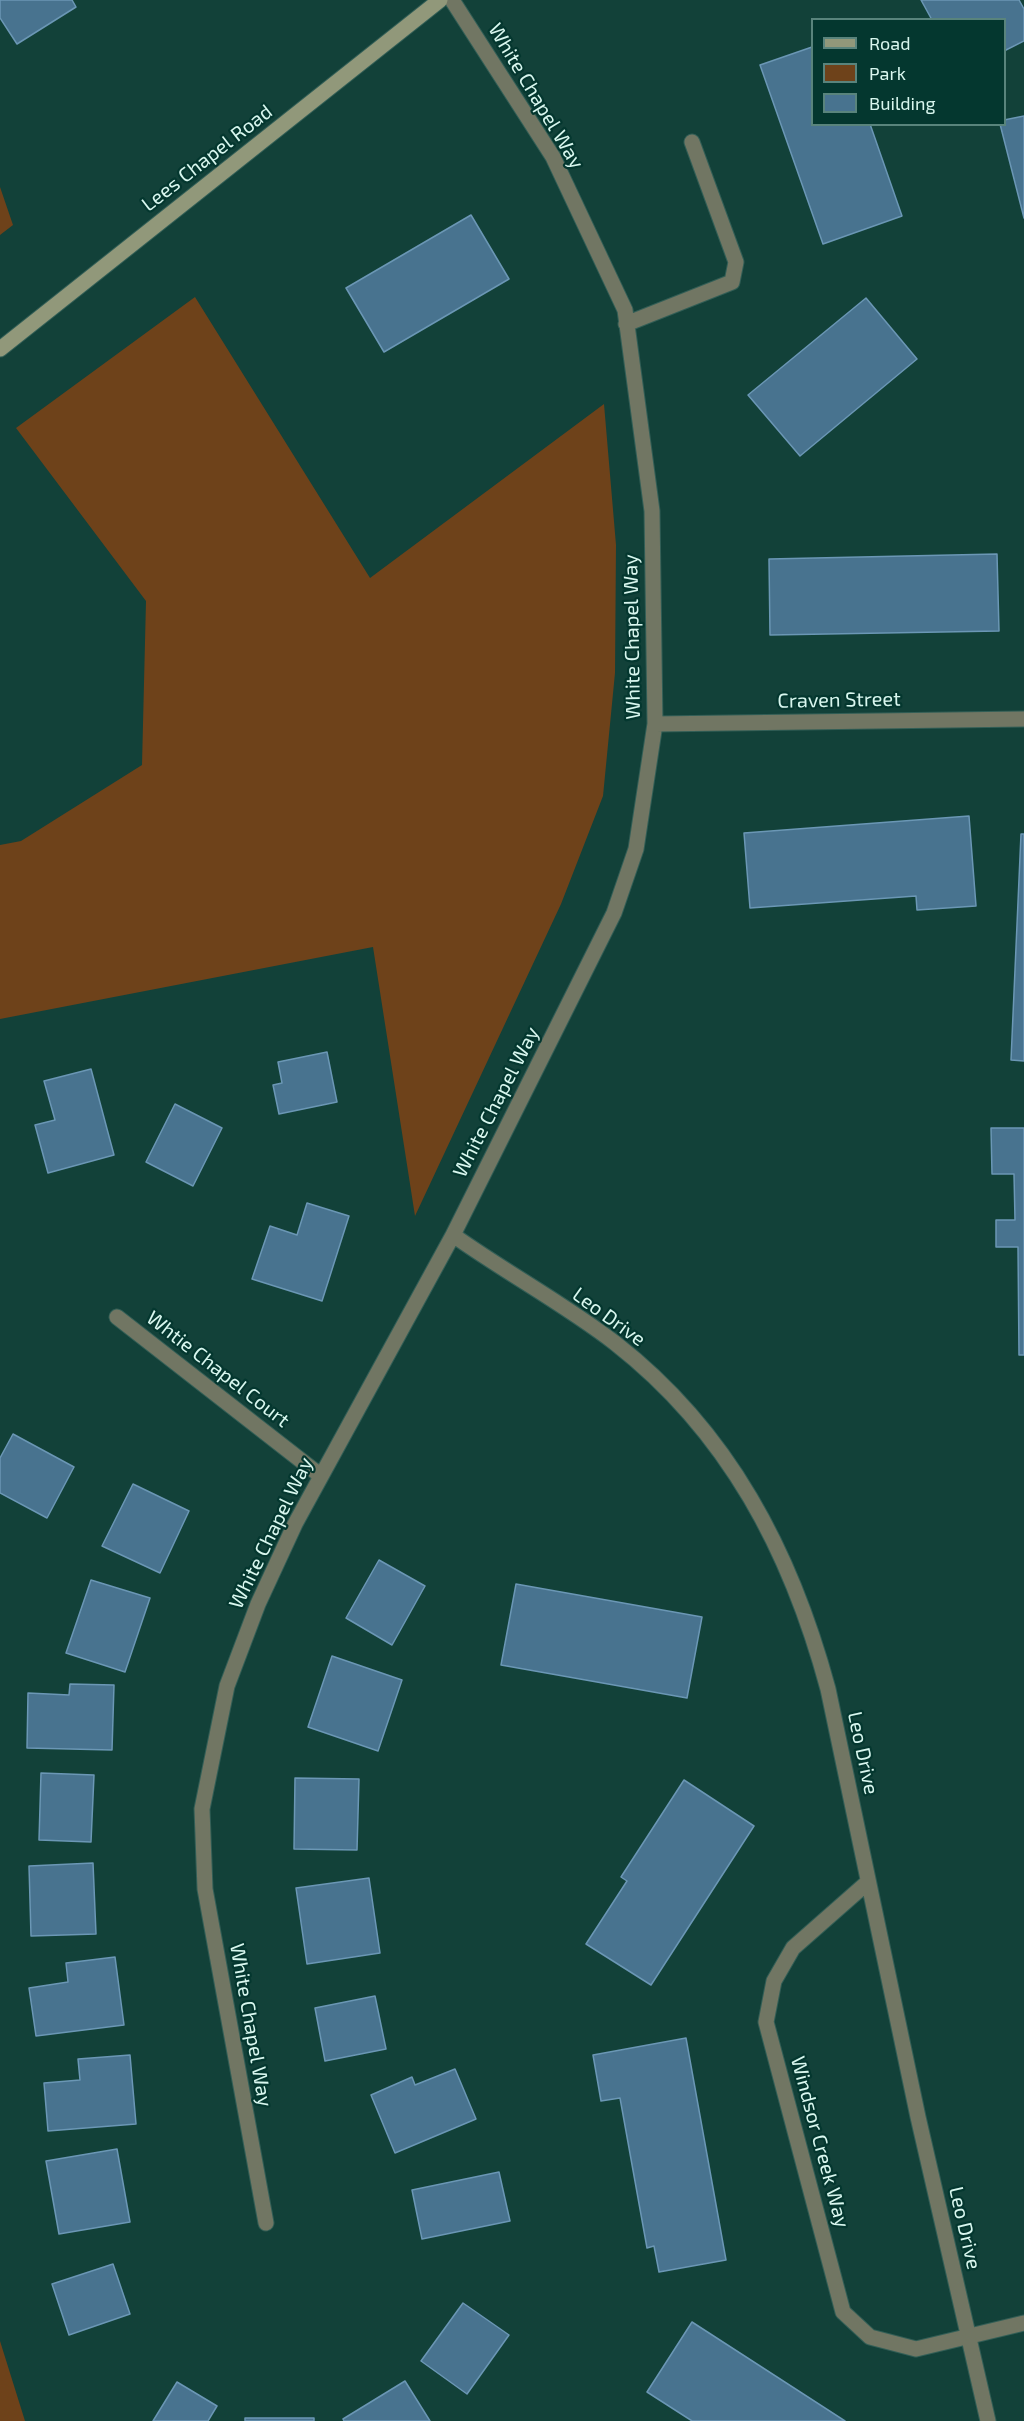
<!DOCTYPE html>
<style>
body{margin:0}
#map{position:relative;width:1024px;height:2421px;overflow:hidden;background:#124139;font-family:"Exo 2",sans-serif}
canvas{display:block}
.legend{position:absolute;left:811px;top:18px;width:195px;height:108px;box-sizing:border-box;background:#04372f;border:2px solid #59847c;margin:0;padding:8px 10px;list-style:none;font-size:18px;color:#d9f7ef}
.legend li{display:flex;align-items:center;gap:12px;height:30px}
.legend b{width:30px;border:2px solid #59847c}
</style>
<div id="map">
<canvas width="1024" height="2421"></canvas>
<ul class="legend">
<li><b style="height:8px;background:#91987a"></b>Road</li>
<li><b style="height:16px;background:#6e421a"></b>Park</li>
<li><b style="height:16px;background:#48738f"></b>Building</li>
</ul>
</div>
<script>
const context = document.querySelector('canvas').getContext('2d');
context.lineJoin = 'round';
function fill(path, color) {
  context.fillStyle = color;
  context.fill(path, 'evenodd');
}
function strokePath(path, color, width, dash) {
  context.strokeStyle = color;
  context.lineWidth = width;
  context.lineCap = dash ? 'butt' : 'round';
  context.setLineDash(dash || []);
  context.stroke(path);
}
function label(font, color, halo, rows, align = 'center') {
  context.font = font + ' "Exo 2",sans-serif';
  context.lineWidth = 4.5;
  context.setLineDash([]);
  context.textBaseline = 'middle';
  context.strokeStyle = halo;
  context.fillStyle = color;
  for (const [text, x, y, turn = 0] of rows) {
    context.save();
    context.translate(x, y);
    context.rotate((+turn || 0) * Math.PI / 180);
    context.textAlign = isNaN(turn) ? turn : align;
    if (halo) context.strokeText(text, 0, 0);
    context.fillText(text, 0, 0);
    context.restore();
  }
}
fill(new Path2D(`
 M 0,187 L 13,225 L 0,235 Z
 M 195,297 L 370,578 L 604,404 L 616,545 L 615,673 L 603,796 L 561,904 L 415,1216 L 373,947 L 0,1019 L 0,845 L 21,841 L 142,765 L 146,601 L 16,428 Z
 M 0,2341 L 25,2421 L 0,2421 Z`), '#6e421a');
const building = new Path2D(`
 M 0,0 L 72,0 L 76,7 L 17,44 L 0,18 Z
 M 921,0 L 1019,0 L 1024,9 L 1024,41 L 1004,51 L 1004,20 L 932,20 Z
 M 812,47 L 812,124 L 870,124 L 902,216 L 823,244 L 760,65 Z
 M 1024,116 L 1024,218 L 1000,124 L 1004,124 L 1004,120 Z
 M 471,215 L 509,279 L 384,352 L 346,288 Z
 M 866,298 L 917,359 L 800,456 L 748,395 Z
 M 997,554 L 999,631 L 770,635 L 769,559 Z
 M 969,816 L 976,906 L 917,910 L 916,896 L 750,908 L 744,833 Z
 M 1021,834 L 1024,834 L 1024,1061 L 1011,1060 Z
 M 327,1052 L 337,1102 L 279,1114 L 273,1085 L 282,1083 L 278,1062 Z
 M 91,1069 L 114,1155 L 48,1173 L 35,1125 L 55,1120 L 44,1081 Z
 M 175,1104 L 222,1128 L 193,1186 L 146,1162 Z
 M 991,1128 L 1024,1128 L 1024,1355 L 1019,1355 L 1018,1247 L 996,1247 L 996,1220 L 1015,1220 L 1014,1174 L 992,1174 Z
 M 307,1203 L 349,1216 L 322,1301 L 252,1279 L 270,1226 L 297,1235 Z
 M 13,1434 L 74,1467 L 47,1518 L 0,1493 L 0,1458 Z
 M 133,1484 L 189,1511 L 160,1573 L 102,1546 Z
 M 379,1560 L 425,1586 L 392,1645 L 346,1618 Z
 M 91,1580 L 150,1598 L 125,1672 L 66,1653 Z
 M 516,1584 L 702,1617 L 687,1698 L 501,1665 Z
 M 332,1656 L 402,1680 L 378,1751 L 308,1727 Z
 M 70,1684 L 114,1685 L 112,1750 L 27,1748 L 28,1693 L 69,1695 Z
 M 41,1773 L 94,1775 L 91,1842 L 39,1840 Z
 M 295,1778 L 359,1779 L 357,1850 L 294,1849 Z
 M 684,1780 L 754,1826 L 651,1985 L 586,1944 L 627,1881 L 621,1877 Z
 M 93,1863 L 96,1934 L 31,1936 L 29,1866 Z
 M 369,1878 L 380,1953 L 307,1964 L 296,1888 Z
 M 115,1957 L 124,2025 L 36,2036 L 29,1988 L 68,1982 L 66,1963 Z
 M 375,1996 L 386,2049 L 325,2061 L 315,2008 Z
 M 686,2038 L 726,2260 L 659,2272 L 654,2246 L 647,2248 L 620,2098 L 601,2101 L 593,2055 Z
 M 130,2055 L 136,2124 L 48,2131 L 44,2083 L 80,2080 L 78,2059 Z
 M 455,2069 L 476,2119 L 395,2153 L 371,2095 L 412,2077 L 415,2085 Z
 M 117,2149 L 130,2222 L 59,2234 L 46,2161 Z
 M 499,2172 L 510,2221 L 422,2239 L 412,2190 Z
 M 113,2264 L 130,2314 L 69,2335 L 52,2284 Z
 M 463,2303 L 509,2335 L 467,2394 L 421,2361 Z
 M 692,2322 L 845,2421 L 692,2421 L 647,2392 Z
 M 405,2381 L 430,2421 L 344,2421 L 343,2419 Z
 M 177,2382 L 217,2406 L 208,2421 L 153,2421 Z
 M 245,2418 L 314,2418 L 314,2421 L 245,2421 Z`);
fill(building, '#48738f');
strokePath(building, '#6b97b5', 1.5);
const street = new Path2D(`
 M 626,324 L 732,282 L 736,262 L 692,142
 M 655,724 L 1024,719
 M 453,1235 C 505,1272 566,1305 615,1343 C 729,1432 791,1552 828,1689 L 918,2117 L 988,2421
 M 117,1317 L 321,1476
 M 868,1882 L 793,1948 L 774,1981 L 766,2022 L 843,2312 L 870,2337 L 916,2349 L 1024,2323
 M 266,2223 L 205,1889 L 202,1809 L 227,1686 L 258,1604 L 295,1524 L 453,1235 L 614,913 L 636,849 L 655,724 L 652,511 L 625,310 L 553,157 L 452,0`);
const secondary = new Path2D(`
 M 0,349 L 440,0`);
strokePath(street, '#325e56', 17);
strokePath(secondary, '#325e56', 17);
strokePath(street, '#717663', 15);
strokePath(secondary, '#91987a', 15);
label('20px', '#d9f7ef', '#04372f', [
 ["White Chapel Way",536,96,59],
 ["Lees Chapel Road",207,158,-38],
 ["White Chapel Way",632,637,-91],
 ["Craven Street",839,700,-1],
 ["White Chapel Way",496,1102,-63],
 ["Leo Drive",609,1317,36],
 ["Whtie Chapel Court",218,1369,38],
 ["White Chapel Way",271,1533,-64],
 ["Leo Drive",863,1753,78],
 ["White Chapel Way",251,2025,80],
 ["Windsor Creek Way",820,2142,75],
 ["Leo Drive",965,2228,77]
]);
</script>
